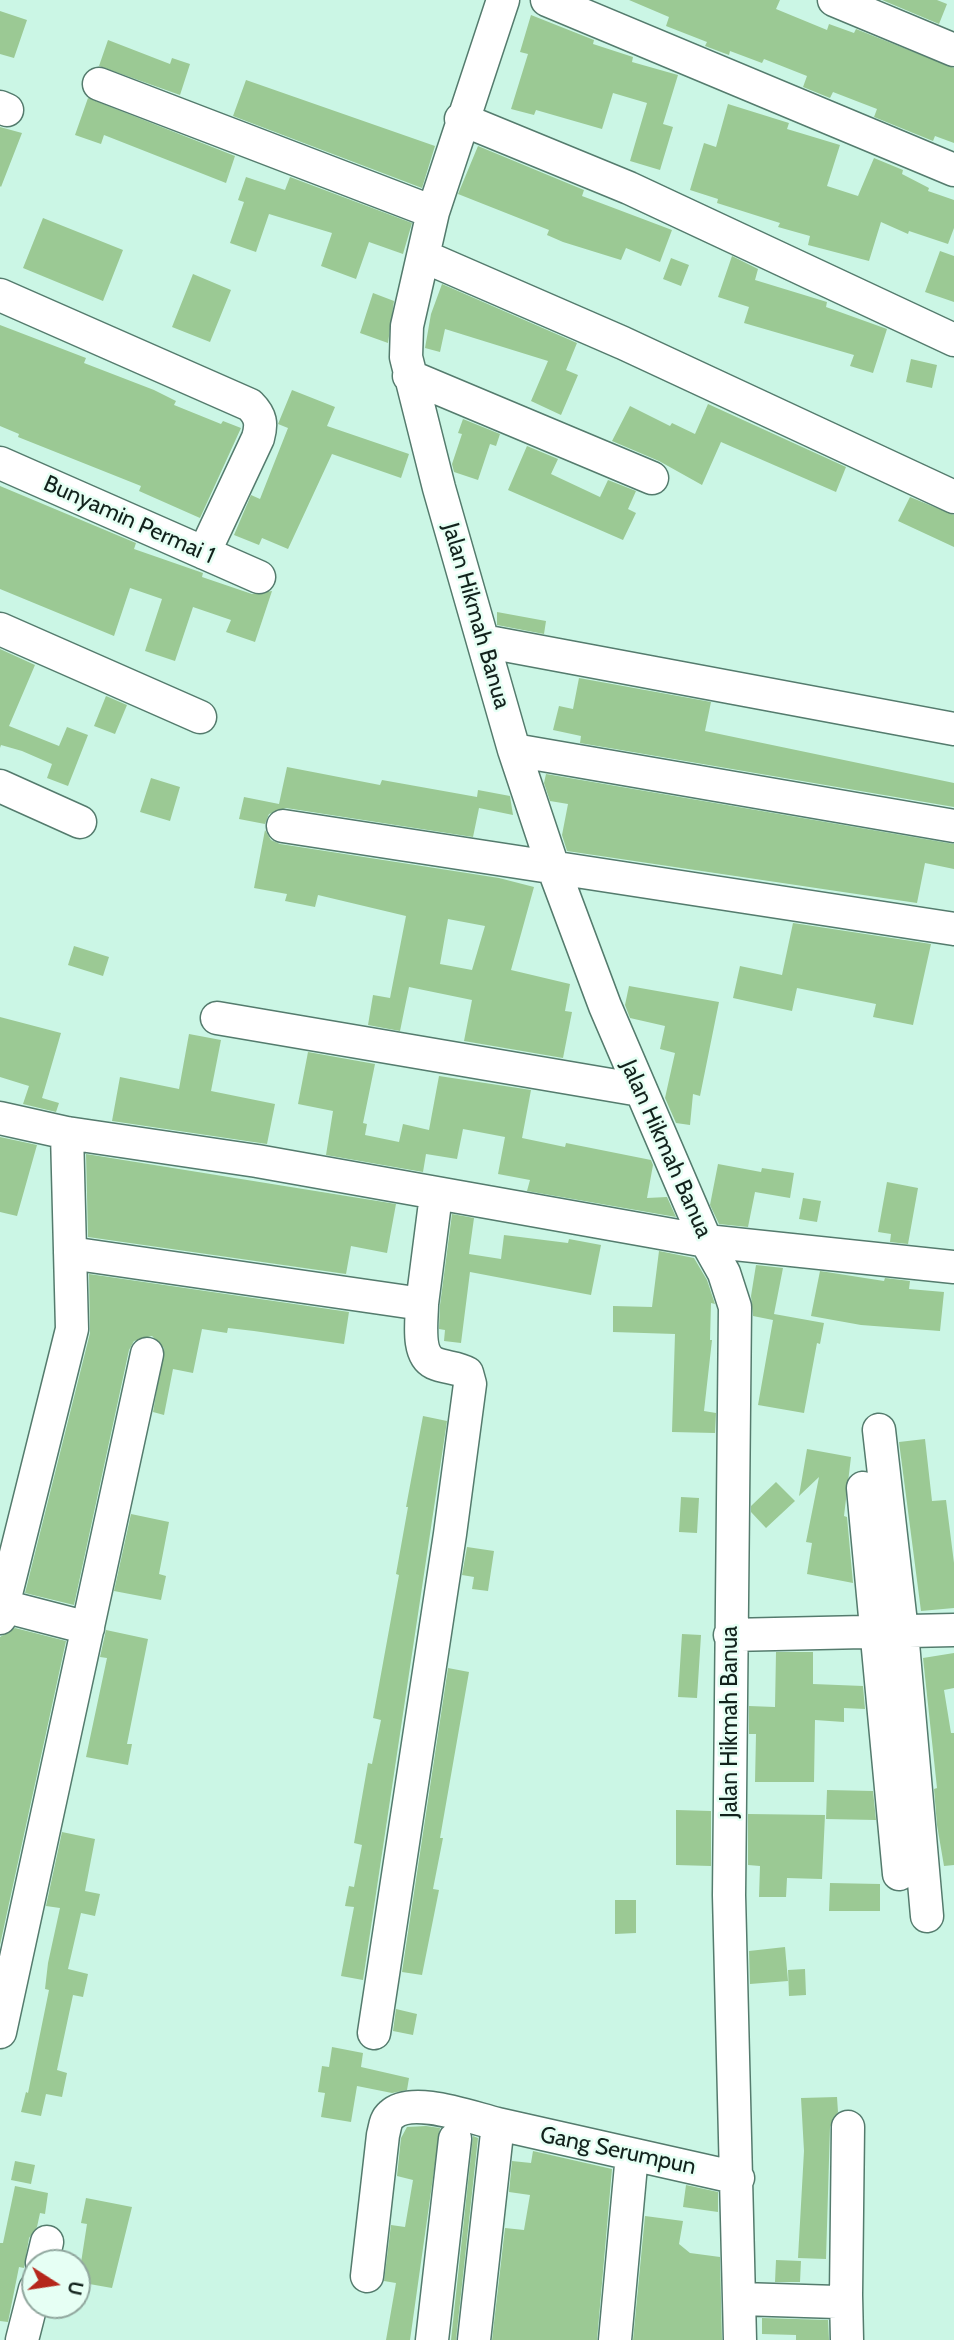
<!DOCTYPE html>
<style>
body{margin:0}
#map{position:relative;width:954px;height:2340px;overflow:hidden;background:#cbf6e5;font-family:Cabin,sans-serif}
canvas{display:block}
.north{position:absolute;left:21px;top:2249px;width:70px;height:70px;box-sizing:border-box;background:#e6fff4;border:2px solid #91a79e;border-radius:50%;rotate:102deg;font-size:19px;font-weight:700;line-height:28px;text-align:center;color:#12221c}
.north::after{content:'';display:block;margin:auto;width:24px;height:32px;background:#b5271b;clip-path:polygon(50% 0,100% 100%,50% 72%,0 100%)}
</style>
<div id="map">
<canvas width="954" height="2340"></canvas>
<div class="north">U</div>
</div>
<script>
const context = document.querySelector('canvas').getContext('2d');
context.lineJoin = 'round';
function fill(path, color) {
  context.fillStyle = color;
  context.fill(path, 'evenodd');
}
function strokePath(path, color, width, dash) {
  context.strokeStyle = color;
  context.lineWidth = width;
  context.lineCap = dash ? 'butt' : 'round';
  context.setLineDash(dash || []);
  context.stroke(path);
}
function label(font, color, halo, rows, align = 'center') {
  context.font = font + ' Cabin,sans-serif';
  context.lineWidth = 5;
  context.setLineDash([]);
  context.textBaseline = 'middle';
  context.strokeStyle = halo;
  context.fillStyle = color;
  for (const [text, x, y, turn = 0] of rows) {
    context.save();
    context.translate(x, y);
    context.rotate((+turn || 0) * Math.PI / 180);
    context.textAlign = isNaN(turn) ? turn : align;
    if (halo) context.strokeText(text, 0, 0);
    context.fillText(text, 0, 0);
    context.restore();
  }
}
fill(new Path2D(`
 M 629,0 L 780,0 L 776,9 L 827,30 L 829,24 L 854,33 L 856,29 L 954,68 L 954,143 L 935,136 L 933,141 L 874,117 L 877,109 L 833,92 L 830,98 L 803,87 L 807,76 L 764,59 L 762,63 L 730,51 L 729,55 L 705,46 L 707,42 L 666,26 L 669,17 Z
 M 882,0 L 937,0 L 947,4 L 939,24 Z
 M 0,11 L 27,20 L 14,58 L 0,54 Z
 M 531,15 L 594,40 L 593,44 L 633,57 L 632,62 L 678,75 L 663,124 L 673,127 L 660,170 L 630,161 L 647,103 L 613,93 L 602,129 L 536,110 L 534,115 L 511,109 L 528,54 L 520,52 Z
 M 108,40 L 170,64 L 172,58 L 190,64 L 180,95 L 99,66 Z
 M 246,80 L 435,146 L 422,188 L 233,116 Z
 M 88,98 L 235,156 L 226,183 L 104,135 L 101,144 L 75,135 Z
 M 728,104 L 789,123 L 787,129 L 840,145 L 827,186 L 858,196 L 874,158 L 903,170 L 902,174 L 929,188 L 928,191 L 954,200 L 954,228 L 948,244 L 909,231 L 908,234 L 881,222 L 869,261 L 808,245 L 810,236 L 778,227 L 780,223 L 717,203 L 718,199 L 690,190 L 704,143 L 716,147 Z
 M 0,127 L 22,133 L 1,187 L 0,186 Z
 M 478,146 L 584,190 L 582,196 L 672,230 L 660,262 L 626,248 L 621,260 L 563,242 L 547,235 L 549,230 L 458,194 Z
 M 246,177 L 285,190 L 290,177 L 412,223 L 403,254 L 369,242 L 356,279 L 321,266 L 332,233 L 269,214 L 256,252 L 230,243 L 244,202 L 238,200 Z
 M 43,218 L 123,250 L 103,301 L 23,268 Z
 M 940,251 L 954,256 L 954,302 L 925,292 Z
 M 732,256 L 758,269 L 755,280 L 827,302 L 826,307 L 887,329 L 873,373 L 850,366 L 854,355 L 744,323 L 749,307 L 718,297 Z
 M 671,258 L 689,265 L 681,286 L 663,279 Z
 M 193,274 L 231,290 L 210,342 L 172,327 Z
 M 442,284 L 577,343 L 566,370 L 578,375 L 561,415 L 531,401 L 548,361 L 445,329 L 440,352 L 425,348 L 431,314 Z
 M 373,293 L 394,301 L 388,343 L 360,333 Z
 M 0,325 L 86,358 L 84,363 L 154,390 L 176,401 L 174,405 L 221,424 L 223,421 L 241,428 L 200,518 L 139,491 L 141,486 L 18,437 L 19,434 L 0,426 Z
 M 911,359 L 937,365 L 932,388 L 906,382 Z
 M 292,390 L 335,407 L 327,426 L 409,454 L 401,478 L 332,454 L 288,549 L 262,538 L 259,545 L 234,535 L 251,495 L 260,499 L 288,428 L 278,424 Z
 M 708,404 L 846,467 L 836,492 L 721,442 L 702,485 L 659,461 L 612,441 L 630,406 L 670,426 L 672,423 L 695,434 Z
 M 463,419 L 500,434 L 496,446 L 490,444 L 478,480 L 454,472 L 452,464 L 462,434 L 458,433 Z
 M 527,446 L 558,459 L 551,474 L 600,497 L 608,480 L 636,491 L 628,509 L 636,513 L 623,540 L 508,490 Z
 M 0,486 L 136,543 L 134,549 L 203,573 L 202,577 L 252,594 L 272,591 L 255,642 L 226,632 L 231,620 L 193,607 L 175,661 L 145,651 L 162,599 L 130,588 L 114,636 L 0,589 Z
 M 910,497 L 954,515 L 954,547 L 898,521 Z
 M 497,612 L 546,621 L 544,634 L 497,625 Z
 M 0,649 L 35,665 L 9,726 L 59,746 L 67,727 L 88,735 L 68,786 L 47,778 L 52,764 L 22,751 L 1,745 L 0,748 Z
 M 579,678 L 711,702 L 705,731 L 954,783 L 954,807 L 580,743 L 581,736 L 553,730 L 559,706 L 573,709 Z
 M 106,696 L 127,705 L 115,734 L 94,726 Z
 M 287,767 L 380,785 L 382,780 L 477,797 L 478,790 L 510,796 L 513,815 L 479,808 L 473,837 L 286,808 L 269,814 L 265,824 L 239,819 L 244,797 L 279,804 Z
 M 546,774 L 954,844 L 954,869 L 925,863 L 917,903 L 567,851 L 562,835 L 568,804 L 550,801 L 544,783 Z
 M 151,778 L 180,787 L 170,821 L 140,812 Z
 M 265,830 L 271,840 L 280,844 L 499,878 L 534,887 L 511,970 L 570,984 L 565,1011 L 572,1012 L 563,1058 L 464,1041 L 472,1000 L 409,987 L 400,1031 L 368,1025 L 373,995 L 390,998 L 406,916 L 318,895 L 315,907 L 285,901 L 287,894 L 254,888 ZM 448,919 L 485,926 L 472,970 L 440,964 Z
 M 793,923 L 931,944 L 913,1025 L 873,1017 L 876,1004 L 797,988 L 792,1011 L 733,998 L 740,966 L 782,975 Z
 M 74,946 L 109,957 L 103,976 L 68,965 Z
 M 629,986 L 719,1002 L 700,1096 L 693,1094 L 690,1125 L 676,1123 L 665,1098 L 675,1053 L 660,1049 L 665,1026 L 630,1018 L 625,1005 Z
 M 0,1017 L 61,1033 L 42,1098 L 59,1103 L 56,1112 L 23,1104 L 29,1086 L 0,1077 Z
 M 189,1034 L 221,1040 L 211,1091 L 275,1104 L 267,1144 L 112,1121 L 120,1077 L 179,1089 Z
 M 308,1052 L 375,1064 L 363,1123 L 367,1124 L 365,1135 L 399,1142 L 403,1124 L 429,1130 L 439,1076 L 531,1090 L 522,1138 L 565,1147 L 566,1143 L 651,1160 L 653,1165 L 647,1198 L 667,1197 L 676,1217 L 527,1191 L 530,1180 L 498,1174 L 505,1137 L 463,1129 L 457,1159 L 426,1154 L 423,1172 L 326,1155 L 333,1111 L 298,1104 Z
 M 0,1137 L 37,1145 L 17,1216 L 0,1212 Z
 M 86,1154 L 396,1204 L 387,1253 L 351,1246 L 346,1274 L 88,1237 Z
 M 718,1164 L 761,1172 L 762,1168 L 794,1173 L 790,1198 L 755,1192 L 748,1227 L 719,1224 L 710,1205 Z
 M 887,1182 L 918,1188 L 908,1244 L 890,1242 L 891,1234 L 878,1232 Z
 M 803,1198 L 821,1201 L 817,1222 L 799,1219 Z
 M 452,1214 L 474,1218 L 469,1254 L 501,1259 L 504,1235 L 568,1243 L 569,1239 L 601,1245 L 591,1295 L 470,1272 L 461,1343 L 444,1341 L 445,1330 L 439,1329 L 440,1305 Z
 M 659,1251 L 694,1258 L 707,1280 L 715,1304 L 711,1303 L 710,1340 L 712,1340 L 704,1411 L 716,1413 L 715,1433 L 672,1432 L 675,1334 L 613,1332 L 613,1306 L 652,1307 Z
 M 756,1265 L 783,1268 L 774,1314 L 824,1323 L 820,1344 L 817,1343 L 804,1413 L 758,1405 L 773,1320 L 753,1316 L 751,1296 Z
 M 820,1271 L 884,1281 L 885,1278 L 910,1281 L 909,1289 L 944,1292 L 940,1331 L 861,1325 L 811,1316 Z
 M 89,1274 L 349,1312 L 344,1344 L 254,1331 L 228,1328 L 227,1333 L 202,1329 L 193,1373 L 173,1369 L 164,1415 L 153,1412 L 164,1348 L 152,1336 L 134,1341 L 129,1350 L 74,1605 L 25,1593 L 90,1333 Z
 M 423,1416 L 447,1421 L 363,1980 L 341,1976 L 354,1907 L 345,1906 L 349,1886 L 354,1887 L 362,1845 L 354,1843 L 368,1763 L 372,1764 L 381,1720 L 373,1718 L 399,1575 L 396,1574 L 408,1507 L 406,1507 Z
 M 925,1439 L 932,1501 L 946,1500 L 954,1563 L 954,1608 L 921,1611 L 899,1442 Z
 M 807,1449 L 851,1457 L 844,1516 L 847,1517 L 853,1583 L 807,1574 L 812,1543 L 806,1542 L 819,1477 L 799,1496 Z
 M 776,1482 L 795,1501 L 766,1528 L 751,1512 L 751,1506 Z
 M 681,1497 L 699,1498 L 697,1533 L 679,1532 Z
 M 131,1514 L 169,1522 L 159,1574 L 166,1576 L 161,1600 L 114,1591 Z
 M 467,1547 L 494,1551 L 488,1591 L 472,1589 L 474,1577 L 462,1575 Z
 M 15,1628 L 66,1641 L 0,1945 L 0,1637 Z
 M 106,1630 L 148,1639 L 127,1744 L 132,1744 L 128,1765 L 86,1757 L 107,1658 L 100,1657 Z
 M 682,1634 L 701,1635 L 697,1698 L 678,1697 Z
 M 776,1652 L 813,1652 L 813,1684 L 863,1686 L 865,1709 L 844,1708 L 844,1722 L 815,1720 L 814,1782 L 755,1782 L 756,1734 L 749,1734 L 749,1706 L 775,1707 Z
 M 954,1653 L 954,1688 L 944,1690 L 951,1733 L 954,1733 L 954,1865 L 944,1866 L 937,1825 L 934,1789 L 937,1788 L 923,1658 Z
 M 448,1668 L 469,1672 L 440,1838 L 443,1838 L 433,1889 L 439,1890 L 422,1975 L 402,1972 Z
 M 827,1790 L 873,1791 L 876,1820 L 826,1819 Z
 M 676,1810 L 711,1811 L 711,1866 L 676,1865 Z
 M 748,1814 L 825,1815 L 822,1879 L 787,1878 L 786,1897 L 759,1897 L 760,1866 L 748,1865 Z
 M 62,1832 L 95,1839 L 85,1891 L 100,1894 L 95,1916 L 81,1913 L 68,1969 L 88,1974 L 83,1997 L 73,1995 L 57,2070 L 67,2073 L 62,2097 L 46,2094 L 41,2116 L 21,2112 L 26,2092 L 28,2093 L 49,1990 L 45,1989 L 48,1963 L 60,1908 L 46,1906 Z
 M 830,1883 L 880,1884 L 880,1911 L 829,1911 Z
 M 615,1900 L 636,1900 L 636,1933 L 615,1934 Z
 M 785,1947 L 788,1981 L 750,1984 L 749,1951 Z
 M 805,1969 L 806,1995 L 789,1996 L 788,1970 Z
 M 396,2009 L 417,2014 L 413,2035 L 393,2031 Z
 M 332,2047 L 363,2053 L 361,2067 L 409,2078 L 407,2090 L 392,2093 L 357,2086 L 351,2122 L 321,2117 L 325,2093 L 318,2092 L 322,2066 L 329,2067 Z
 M 837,2097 L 838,2112 L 830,2127 L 826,2259 L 798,2258 L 804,2151 L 801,2098 Z
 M 426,2126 L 440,2128 L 410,2340 L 386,2340 L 396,2283 L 384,2281 L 391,2225 L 405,2227 L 413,2180 L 397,2176 L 401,2138 L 407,2127 Z
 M 473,2136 L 478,2138 L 456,2340 L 451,2340 Z
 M 533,2151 L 612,2169 L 597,2340 L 492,2340 L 505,2228 L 524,2230 L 530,2195 L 509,2192 L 512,2161 L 531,2163 Z
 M 15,2161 L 35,2165 L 31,2184 L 11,2180 Z
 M 686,2185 L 718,2192 L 718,2212 L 683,2207 Z
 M 15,2186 L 48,2193 L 45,2214 L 40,2213 L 37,2227 L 29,2238 L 24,2268 L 19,2267 L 8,2322 L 0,2321 L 0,2243 L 3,2243 Z
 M 86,2198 L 132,2207 L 112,2288 L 78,2282 L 87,2224 L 81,2223 Z
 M 645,2216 L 683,2221 L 679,2244 L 690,2253 L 720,2257 L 722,2340 L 633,2340 Z
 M 776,2260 L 801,2261 L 800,2282 L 775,2282 Z
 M 762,2318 L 828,2320 L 829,2340 L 796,2340 L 796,2335 L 762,2334 Z`), '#9bc994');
const minor = new Path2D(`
 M 503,0 L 433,212 L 407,326 L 406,357 L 439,488 L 514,750 L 553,867 L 605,1006 L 706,1241 L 724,1273 L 735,1307 L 729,1895 L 740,2340
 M 547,0 L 954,170
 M 834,0 L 954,50
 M 99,84 L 433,212
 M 0,107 L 7,110
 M 461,119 L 629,188 L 954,340
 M 423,256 L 623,343 L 954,497
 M 0,295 L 250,405 C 261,416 262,424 258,438 L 204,553
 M 409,376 L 652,478
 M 0,463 L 259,577
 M 0,629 L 200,717
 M 483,641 L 954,729
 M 514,750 L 954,826
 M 0,786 L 80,822
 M 283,826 L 954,929
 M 217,1018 L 640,1090
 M 0,1118 L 67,1133 L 257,1161 L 706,1241 L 954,1267
 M 70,1253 L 422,1304 L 436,1195
 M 879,1430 L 902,1632 L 927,1916
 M 863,1488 L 899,1874
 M 3,1606 L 88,1628
 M 0,1618 L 72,1329 L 67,1133
 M 730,1635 L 954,1630
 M 0,2032 L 147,1354
 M 374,2033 L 450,1534 L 470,1384 L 467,1373 C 457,1367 445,1368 434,1363 C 416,1354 422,1320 422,1304
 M 42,2263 L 47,2242
 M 367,2276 L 383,2135 C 385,2128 385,2120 391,2115 C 412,2095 472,2118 498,2124
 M 846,2295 L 847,2340
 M 741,2299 L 837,2302 L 846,2295 L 848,2127
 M 22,2340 L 35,2289
 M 432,2340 L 455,2139
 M 474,2340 L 498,2124 L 738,2178
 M 615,2340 L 631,2165`);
strokePath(minor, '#547b6d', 35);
strokePath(minor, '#fff', 32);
label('23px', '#12221c', '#e6fff4', [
 ["Bunyamin Permai 1",129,520,24],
 ["Jalan Hikmah Banua",476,616,74],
 ["Jalan Hikmah Banua",666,1149,66],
 ["Jalan Hikmah Banua",730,1722,-90],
 ["Gang Serumpun",618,2151,12]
]);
</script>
